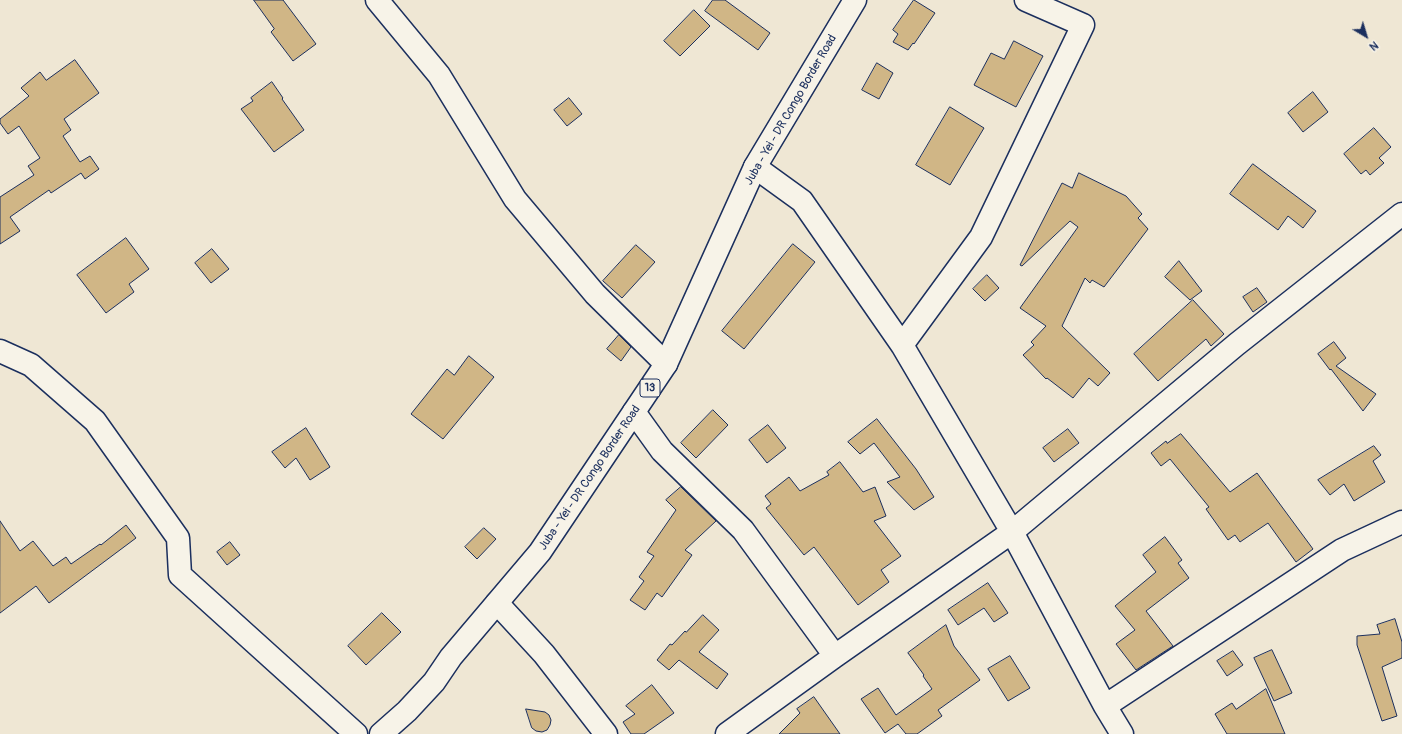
<!DOCTYPE html>
<style>
body{margin:0}
#map{position:relative;width:1402px;height:734px;overflow:hidden;background:#efe7d4;font-family:Pangolin,sans-serif}
canvas{display:block}
.north{position:absolute;left:1346px;top:16px;width:40px;height:40px;-webkit-text-stroke:3px #f7f3e8;paint-order:stroke;rotate:142deg;font-size:11px;font-weight:700;line-height:16px;text-align:center;color:#1b2f5e}
.north::after{content:'';display:block;margin:auto;width:14px;height:18px;background:#1b2f5e;clip-path:polygon(50% 0,100% 100%,50% 72%,0 100%)}
</style>
<div id="map">
<canvas width="1402" height="734"></canvas>
<div class="north">N</div>
</div>
<script>
const context = document.querySelector('canvas').getContext('2d');
context.lineJoin = 'round';
function fill(path, color) {
  context.fillStyle = color;
  context.fill(path, 'evenodd');
}
function strokePath(path, color, width, dash) {
  context.strokeStyle = color;
  context.lineWidth = width;
  context.lineCap = dash ? 'butt' : 'round';
  context.setLineDash(dash || []);
  context.stroke(path);
}
function label(font, color, halo, rows, align = 'center') {
  context.font = font + ' Pangolin,sans-serif';
  context.lineWidth = 4;
  context.setLineDash([]);
  context.textBaseline = 'middle';
  context.strokeStyle = halo;
  context.fillStyle = color;
  for (const [text, x, y, turn = 0] of rows) {
    context.save();
    context.translate(x, y);
    context.rotate((+turn || 0) * Math.PI / 180);
    context.textAlign = isNaN(turn) ? turn : align;
    if (halo) context.strokeText(text, 0, 0);
    context.fillText(text, 0, 0);
    context.restore();
  }
}
const building = new Path2D(`
 M 254,0 L 283,0 L 316,44 L 293,61 L 271,32 L 274,29 Z
 M 713,0 L 725,0 L 770,33 L 758,50 L 705,11 Z
 M 914,0 L 935,13 L 914,44 L 913,43 L 908,50 L 893,42 L 898,34 L 893,30 Z
 M 694,10 L 710,26 L 680,56 L 664,41 Z
 M 1014,41 L 1043,56 L 1016,107 L 974,85 L 991,53 L 1004,59 Z
 M 75,60 L 99,93 L 64,119 L 71,130 L 63,136 L 80,162 L 90,156 L 99,169 L 85,179 L 81,173 L 51,193 L 49,190 L 10,217 L 20,231 L 0,244 L 0,197 L 34,175 L 28,166 L 40,158 L 19,126 L 8,134 L 0,123 L 0,119 L 29,96 L 21,88 L 40,72 L 46,80 Z
 M 877,63 L 893,73 L 879,99 L 862,90 Z
 M 272,82 L 283,98 L 282,99 L 304,130 L 274,152 L 241,109 L 253,101 L 251,98 Z
 M 1313,92 L 1328,112 L 1303,132 L 1288,113 Z
 M 569,98 L 582,114 L 567,126 L 554,110 Z
 M 950,107 L 984,128 L 950,185 L 916,165 Z
 M 1374,128 L 1391,147 L 1379,158 L 1384,163 L 1370,175 L 1366,170 L 1361,174 L 1344,154 Z
 M 1253,164 L 1316,211 L 1303,228 L 1288,216 L 1278,230 L 1230,194 Z
 M 1079,173 L 1126,196 L 1142,214 L 1138,218 L 1148,229 L 1104,287 L 1092,280 L 1090,283 L 1085,278 L 1062,326 L 1110,373 L 1098,386 L 1089,378 L 1073,398 L 1047,378 L 1046,379 L 1023,355 L 1034,345 L 1031,342 L 1046,326 L 1020,308 L 1078,227 L 1070,221 L 1022,266 L 1020,265 L 1062,183 L 1072,188 Z
 M 126,238 L 149,269 L 129,284 L 134,292 L 106,313 L 77,275 Z
 M 793,244 L 815,262 L 744,349 L 722,331 Z
 M 636,245 L 655,262 L 622,298 L 603,281 Z
 M 212,249 L 229,269 L 211,283 L 195,263 Z
 M 1179,261 L 1202,291 L 1190,300 L 1165,277 Z
 M 987,275 L 999,288 L 985,301 L 973,289 Z
 M 1257,288 L 1267,302 L 1253,312 L 1243,297 Z
 M 1193,300 L 1224,334 L 1211,346 L 1206,339 L 1158,381 L 1134,354 Z
 M 619,335 L 631,347 L 621,361 L 607,349 Z
 M 1334,342 L 1346,358 L 1336,366 L 1376,394 L 1363,411 L 1331,369 L 1330,370 L 1318,354 Z
 M 469,356 L 494,377 L 443,439 L 411,414 L 447,369 L 454,375 Z
 M 713,410 L 728,425 L 696,458 L 681,443 Z
 M 877,419 L 916,469 L 934,497 L 914,510 L 887,482 L 900,477 L 874,443 L 860,454 L 848,442 Z
 M 768,425 L 786,448 L 767,463 L 749,440 Z
 M 306,428 L 330,467 L 310,480 L 296,458 L 285,468 L 272,452 Z
 M 1068,429 L 1079,443 L 1054,462 L 1043,448 Z
 M 1181,434 L 1230,492 L 1257,473 L 1313,549 L 1296,562 L 1268,523 L 1240,542 L 1235,535 L 1228,540 L 1206,509 L 1209,507 L 1170,459 L 1161,466 L 1151,453 L 1166,441 L 1167,443 Z
 M 1374,446 L 1381,455 L 1373,461 L 1385,482 L 1354,501 L 1344,484 L 1330,495 L 1318,480 Z
 M 840,462 L 863,492 L 875,487 L 886,516 L 874,521 L 901,556 L 881,570 L 889,582 L 858,605 L 814,547 L 804,555 L 766,508 L 771,504 L 765,496 L 789,477 L 800,491 L 829,475 L 827,472 Z
 M 681,487 L 716,521 L 685,550 L 692,555 L 662,597 L 657,593 L 645,610 L 630,600 L 644,581 L 639,577 L 654,556 L 647,552 L 676,510 L 666,500 Z
 M 0,521 L 20,551 L 33,541 L 53,566 L 66,557 L 71,564 L 100,544 L 101,545 L 126,525 L 136,538 L 49,603 L 36,586 L 0,613 Z
 M 484,528 L 496,539 L 477,559 L 465,547 Z
 M 1165,537 L 1182,560 L 1178,563 L 1189,578 L 1146,611 L 1173,646 L 1136,670 L 1116,644 L 1135,630 L 1115,606 L 1156,572 L 1143,555 Z
 M 230,542 L 240,555 L 227,565 L 217,552 Z
 M 988,583 L 1008,613 L 994,622 L 984,608 L 958,625 L 948,610 Z
 M 382,613 L 401,632 L 366,665 L 348,646 Z
 M 703,615 L 719,630 L 699,652 L 728,674 L 717,689 L 679,660 L 669,670 L 657,660 L 670,644 L 672,645 L 685,631 L 686,632 Z
 M 1395,619 L 1402,642 L 1402,658 L 1382,667 L 1397,716 L 1382,721 L 1357,645 L 1357,636 L 1380,634 L 1377,625 Z
 M 946,625 L 954,646 L 980,680 L 938,710 L 942,716 L 917,734 L 906,734 L 898,724 L 885,733 L 861,699 L 878,688 L 896,715 L 932,689 L 923,676 L 924,675 L 908,653 Z
 M 1272,650 L 1292,693 L 1274,701 L 1254,658 Z
 M 1233,651 L 1243,665 L 1227,676 L 1217,661 Z
 M 1010,656 L 1030,688 L 1008,701 L 988,669 Z
 M 652,685 L 674,713 L 644,734 L 631,734 L 623,722 L 635,714 L 626,706 Z
 M 1266,689 L 1285,734 L 1227,734 L 1215,714 L 1232,703 L 1236,709 Z
 M 814,697 L 840,734 L 779,734 L 800,713 L 797,709 Z
 M 526,709 L 545,712 L 549,715 L 551,720 L 550,725 L 547,730 L 542,732 L 536,731 L 532,728 Z`);
fill(building, '#d0b686');
strokePath(building, '#1b2f5e', 1);
const minor = new Path2D(`
 M 377,0 L 439,75 L 515,199 L 595,294 L 666,364
 M 755,167 L 802,201 L 902,345 L 1012,532 L 1105,706 L 1122,734
 M 902,345 L 981,237 L 1083,25 L 1026,0
 M 0,351 L 31,365 L 95,421 L 178,538 L 180,575 L 356,734
 M 634,412 L 662,451 L 743,530 L 835,656
 M 497,603 L 544,654 L 606,734
 M 1105,706 L 1342,550 L 1402,522
 M 727,734 L 835,656 L 1012,532 L 1237,344 L 1402,214`);
const primary = new Path2D(`
 M 381,734 L 407,711 L 434,682 L 451,657 L 540,552 L 666,364 L 755,167 L 855,0`);
strokePath(minor, '#1b2f5e', 25);
strokePath(primary, '#1b2f5e', 25);
strokePath(minor, '#f7f3e8', 22);
strokePath(primary, '#f7f3e8', 22);
for (const [x, y, w] of [
 [650,388,20]
]) {
  const box = new Path2D();
  box.roundRect(x - w / 2, y - 9, w, 18, 3);
  context.fillStyle = '#f7f3e8';
  context.fill(box);
  strokePath(box, '#1b2f5e', 1);
}
label('bold 11px', '#1b2f5e', null, [
 ["13",650,388]
]);
label('12px', '#1b2f5e', '#f7f3e8', [
 ["Juba - Yei - DR Congo Border Road",791,110,-60],
 ["Juba - Yei - DR Congo Border Road",590,478,-56]
]);
</script>
